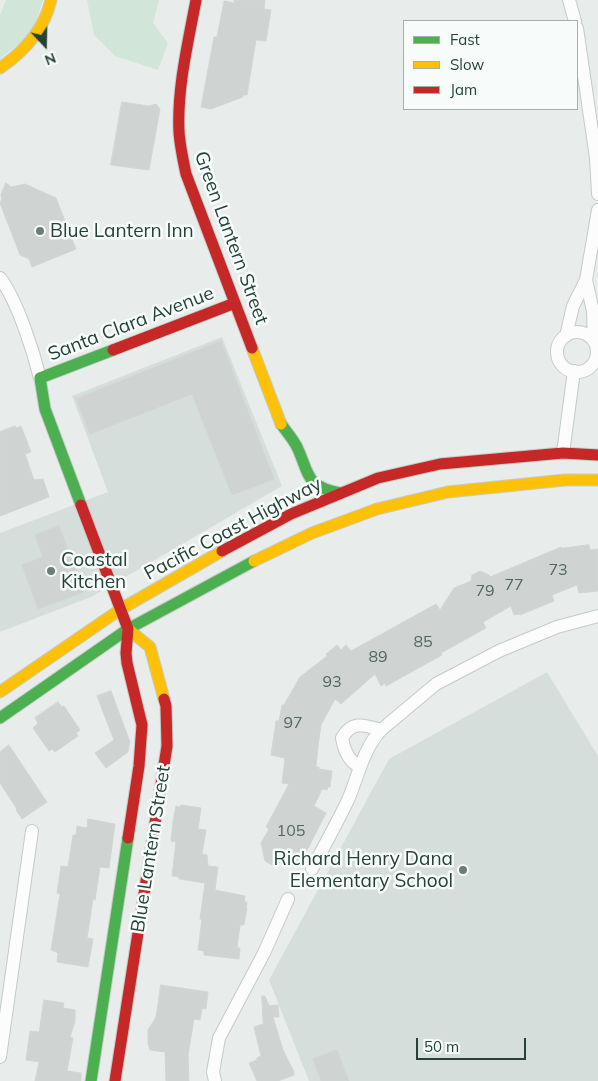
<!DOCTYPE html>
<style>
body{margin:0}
#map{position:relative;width:598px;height:1081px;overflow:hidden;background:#e8edeb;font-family:Mulish,sans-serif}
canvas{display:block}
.legend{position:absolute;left:403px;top:20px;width:175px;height:90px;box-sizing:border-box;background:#f7fbf9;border:1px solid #a3b1ad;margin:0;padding:6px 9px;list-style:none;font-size:15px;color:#24423a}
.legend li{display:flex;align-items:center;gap:10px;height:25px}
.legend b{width:25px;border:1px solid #a3b1ad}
.north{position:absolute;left:20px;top:20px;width:50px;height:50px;-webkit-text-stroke:4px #f7fbf9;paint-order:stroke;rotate:159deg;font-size:14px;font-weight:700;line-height:20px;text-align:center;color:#24423a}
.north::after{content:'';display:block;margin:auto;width:18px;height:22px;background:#24423a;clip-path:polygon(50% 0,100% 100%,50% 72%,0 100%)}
.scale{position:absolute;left:416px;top:1038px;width:110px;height:22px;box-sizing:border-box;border:2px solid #24423a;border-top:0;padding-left:6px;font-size:15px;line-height:18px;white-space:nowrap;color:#24423a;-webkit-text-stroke:4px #f7fbf9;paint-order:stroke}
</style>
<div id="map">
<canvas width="598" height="1081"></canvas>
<ul class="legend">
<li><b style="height:6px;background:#4caf50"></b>Fast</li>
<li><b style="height:6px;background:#ffc107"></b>Slow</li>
<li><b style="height:6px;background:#c62828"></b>Jam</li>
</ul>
<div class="north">N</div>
<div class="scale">50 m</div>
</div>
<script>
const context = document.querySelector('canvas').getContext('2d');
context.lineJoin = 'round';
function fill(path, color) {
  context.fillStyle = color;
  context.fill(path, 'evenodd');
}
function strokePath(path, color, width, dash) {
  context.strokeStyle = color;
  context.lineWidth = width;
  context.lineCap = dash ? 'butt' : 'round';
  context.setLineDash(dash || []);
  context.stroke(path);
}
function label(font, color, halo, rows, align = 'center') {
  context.font = font + ' Mulish,sans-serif';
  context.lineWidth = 5;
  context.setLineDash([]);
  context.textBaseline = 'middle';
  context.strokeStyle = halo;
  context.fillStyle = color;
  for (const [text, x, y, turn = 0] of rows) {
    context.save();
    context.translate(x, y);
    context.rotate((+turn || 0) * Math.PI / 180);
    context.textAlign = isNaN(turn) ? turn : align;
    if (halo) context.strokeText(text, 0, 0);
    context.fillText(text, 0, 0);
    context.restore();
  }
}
fill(new Path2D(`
 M 222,337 L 282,486 L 91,597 L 0,632 L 0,533 L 108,492 L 72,396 Z
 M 547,672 L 598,756 L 598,1081 L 309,1081 L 269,980 L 389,759 Z`), '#d6dedb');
fill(new Path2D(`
 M 6,0 L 43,0 L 33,32 L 0,59 L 0,15 Z
 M 87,0 L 159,0 L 153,23 L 168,43 L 158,70 L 115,56 L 94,35 Z`), '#d1e6d8');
const building = new Path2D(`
 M 234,0 L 265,0 L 264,9 L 271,10 L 266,41 L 256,40 L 247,95 L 243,95 L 243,97 L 211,109 L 201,107 L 212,48 L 214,37 L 217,37 L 224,1 L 235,3 Z
 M 122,102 L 149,106 L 156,104 L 160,109 L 149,170 L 111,165 Z
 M 6,183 L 11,187 L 25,184 L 56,198 L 76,249 L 32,267 L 29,259 L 20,255 L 0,203 L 2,199 L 1,195 Z
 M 221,341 L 274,479 L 232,495 L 192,394 L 90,434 L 76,399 Z
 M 15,426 L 16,428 L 21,426 L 31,452 L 25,454 L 34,480 L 43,479 L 49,497 L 0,516 L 0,432 Z
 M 59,526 L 84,592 L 38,609 L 22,565 L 43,557 L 35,535 Z
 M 589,545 L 590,550 L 598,549 L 598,591 L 579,593 L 577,585 L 552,595 L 554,601 L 520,615 L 519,614 L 514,615 L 511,606 L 483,622 L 486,628 L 441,653 L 442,655 L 386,686 L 385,683 L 381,686 L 375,674 L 341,704 L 335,699 L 321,725 L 318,746 L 316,767 L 319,767 L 319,769 L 332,771 L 330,787 L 328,787 L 327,790 L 322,789 L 314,806 L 326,813 L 300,864 L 287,857 L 284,862 L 272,865 L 265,861 L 261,843 L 269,829 L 266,827 L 289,784 L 282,783 L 285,758 L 271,755 L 276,721 L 279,721 L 282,705 L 284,705 L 300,677 L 327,656 L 326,654 L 337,645 L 341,650 L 346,645 L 351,651 L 436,604 L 440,610 L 454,588 L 471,581 L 472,575 L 480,571 L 489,575 L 490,577 L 561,547 L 562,548 Z
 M 111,691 L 130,742 L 128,752 L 106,768 L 95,753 L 114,740 L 97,696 Z
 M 58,702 L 62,707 L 64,706 L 80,730 L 76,733 L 78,736 L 55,752 L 52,749 L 49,751 L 33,728 L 38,723 L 35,718 Z
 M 9,745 L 47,802 L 22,819 L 16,810 L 17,809 L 0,783 L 0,752 Z
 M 181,805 L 201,808 L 198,829 L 206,830 L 202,854 L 207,855 L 208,866 L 218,867 L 215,890 L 245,896 L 244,902 L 247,902 L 246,908 L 247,908 L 244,925 L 240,925 L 237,948 L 240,948 L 239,959 L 204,955 L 204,951 L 198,950 L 202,919 L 200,919 L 205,883 L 179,879 L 179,877 L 172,876 L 176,842 L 171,841 L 173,821 L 176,806 L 180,807 Z
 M 88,819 L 115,824 L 109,868 L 100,867 L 95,900 L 93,899 L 87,938 L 93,939 L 88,967 L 57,962 L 58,953 L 51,950 L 60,894 L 57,893 L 61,866 L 68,867 L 73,835 L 76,835 L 77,826 L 87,828 Z
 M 161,985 L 208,992 L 206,1009 L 202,1008 L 200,1020 L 194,1019 L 188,1055 L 189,1081 L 166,1081 L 165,1052 L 150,1050 L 148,1043 L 148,1030 L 156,1017 Z
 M 262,996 L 265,996 L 269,1006 L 278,1005 L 279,1017 L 273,1017 L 283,1050 L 294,1072 L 294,1075 L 278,1081 L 257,1081 L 249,1063 L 257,1060 L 257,1058 L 261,1056 L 254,1027 L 263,1024 Z
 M 44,1000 L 64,1003 L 63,1008 L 75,1010 L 75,1022 L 70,1037 L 73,1038 L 67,1071 L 81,1073 L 81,1081 L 35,1081 L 39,1062 L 26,1060 L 30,1031 L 39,1032 Z
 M 337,1050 L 349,1081 L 321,1081 L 313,1059 Z`);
fill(building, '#cfd4d2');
strokePath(building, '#d1d6d4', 1);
const street = new Path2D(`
 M 569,0 L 575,21
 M 577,28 L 596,158 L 598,194
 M 0,278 C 17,300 33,350 40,378
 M 586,280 L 593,311 L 594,341
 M557 352a20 20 0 1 1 40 0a20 20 0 1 1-40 0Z
 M 566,336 L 573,306 L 586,280 L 598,210
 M 563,453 L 574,371
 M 360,767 C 348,761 344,750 342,738 C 352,720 364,725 381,730
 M 312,869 C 324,846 337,823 348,800 C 358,777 363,749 381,730 L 436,684 L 499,651 L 557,627 L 598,616
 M 0,1057 L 32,831
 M 215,1081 L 213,1072 L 219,1038 L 264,953 L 288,899`);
const fast = new Path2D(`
 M 281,424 C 286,431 293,439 297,447 C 310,475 305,486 340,493
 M 81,505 L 45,409 L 40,378 L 113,350
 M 0,718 L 128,629 L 254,561
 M 91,1081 L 128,838`);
const slow = new Path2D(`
 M 0,68 C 25,51 44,30 51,0
 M 252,348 L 281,424
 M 254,561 L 312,533 L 377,509 L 448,492 L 565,480 L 598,480
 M 128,629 L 150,647 L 164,699
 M 0,692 L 121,609 L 222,551`);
const jam = new Path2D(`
 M 196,0 C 188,43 177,88 179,132 C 180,146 183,160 186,174 L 252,348
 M 113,350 L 235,303
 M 81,505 L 128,629 L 126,653 L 127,663 L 142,725 L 139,766 L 128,838
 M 222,551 L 291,514 L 378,478 L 440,464 L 563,453 L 598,455
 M 115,1081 L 167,746 L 166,706 L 164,699`);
strokePath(street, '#c5cac8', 14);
strokePath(fast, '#c3cbc8', 13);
strokePath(slow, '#c3cbc8', 13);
strokePath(jam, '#c3cbc8', 13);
strokePath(street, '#fcfcfc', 12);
strokePath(fast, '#4caf50', 11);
strokePath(slow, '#ffc107', 11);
strokePath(jam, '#c62828', 11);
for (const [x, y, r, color] of [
 [40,231,5,"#697e78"],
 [51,571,5,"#697e78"],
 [463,870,5,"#697e78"]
]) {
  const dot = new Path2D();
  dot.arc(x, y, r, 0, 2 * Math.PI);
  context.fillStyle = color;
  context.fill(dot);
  strokePath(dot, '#f7fbf9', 2);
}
label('16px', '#506761', null, [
 ["73",558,570],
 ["77",514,585],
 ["79",485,591],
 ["85",423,642],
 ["89",378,657],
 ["93",332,682],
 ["97",293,723],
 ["105",291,831]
]);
label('19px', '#24423a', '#f7fbf9', [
 ["Blue Lantern Inn",50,231],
 ["Coastal",61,560],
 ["Kitchen",61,582],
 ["Richard Henry Dana",453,859,"right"],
 ["Elementary School",453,881,"right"]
], 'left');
label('19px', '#24423a', '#f7fbf9', [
 ["Green Lantern Street",231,238,70],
 ["Santa Clara Avenue",131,324,-21],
 ["Pacific Coast Highway",233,529,-28],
 ["Blue Lantern Street",151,849,-81]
]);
</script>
